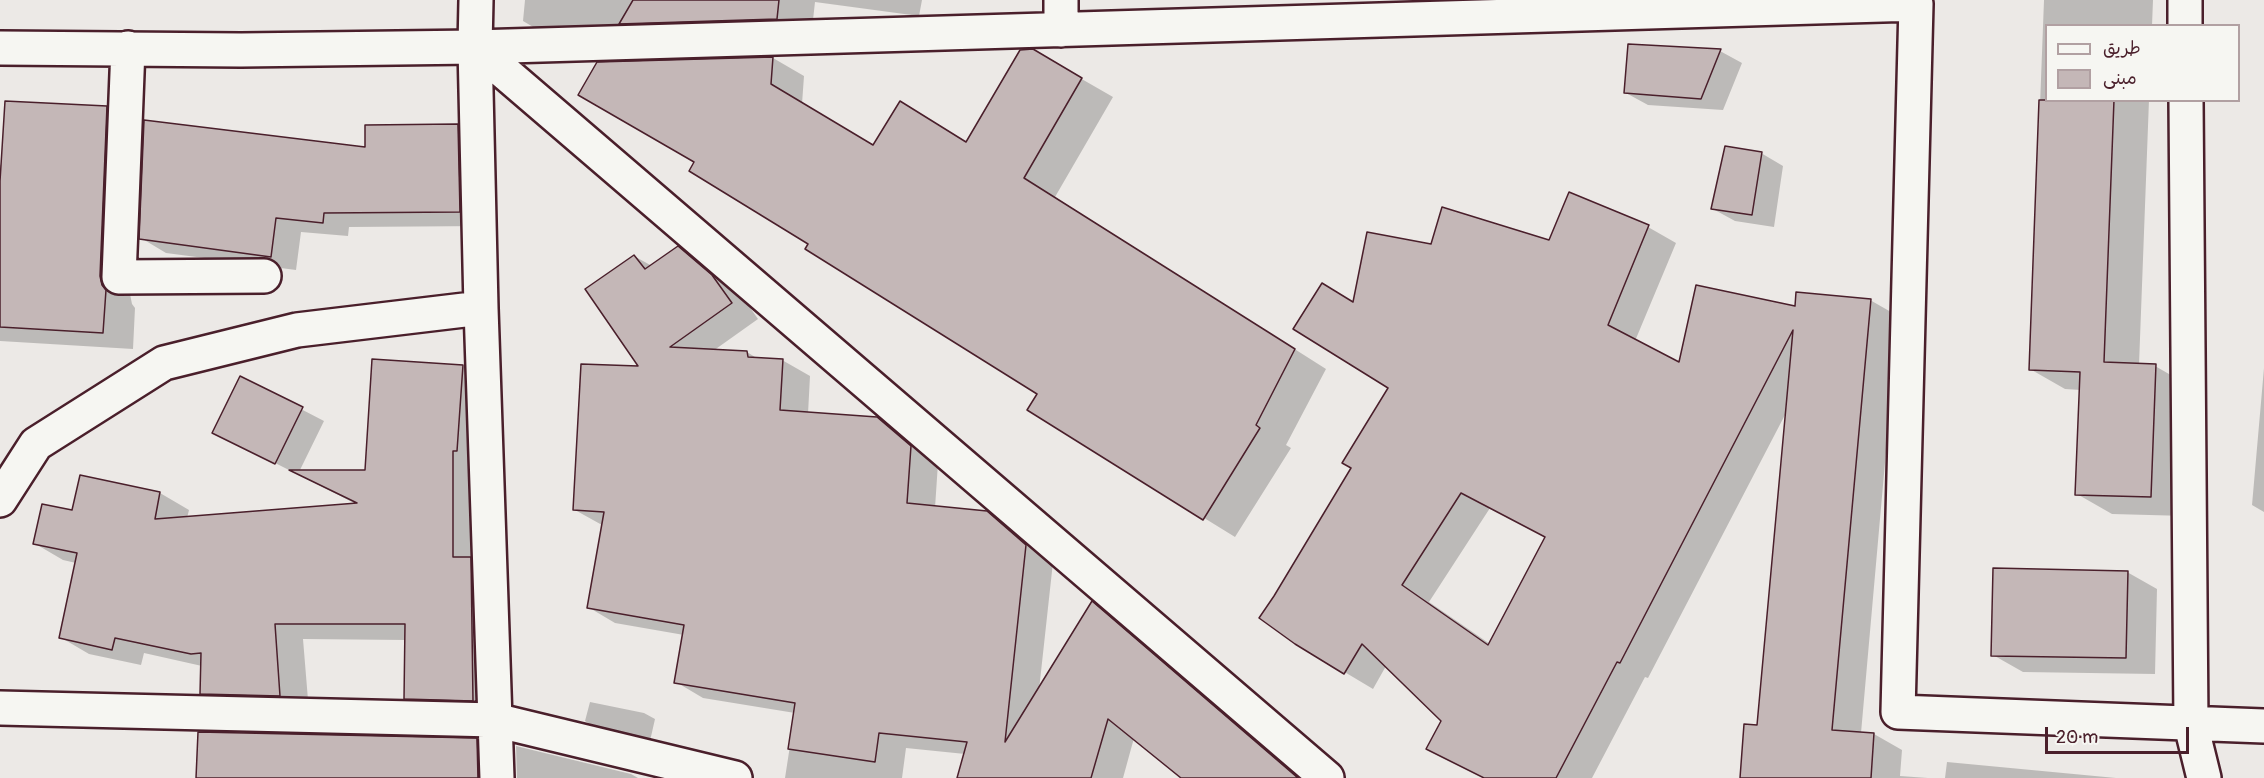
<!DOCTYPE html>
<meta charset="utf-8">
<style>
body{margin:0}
#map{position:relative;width:2264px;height:778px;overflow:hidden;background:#ece9e6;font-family:Pangolin,"Playpen Sans Arabic",sans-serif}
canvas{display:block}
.legend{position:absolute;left:2045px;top:24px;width:195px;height:78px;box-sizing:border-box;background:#f6f6f2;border:2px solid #b1a0a2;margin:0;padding:8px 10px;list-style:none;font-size:18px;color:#4a1f2b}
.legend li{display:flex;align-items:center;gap:12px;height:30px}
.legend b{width:30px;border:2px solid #b1a0a2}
.scale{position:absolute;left:2045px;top:727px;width:144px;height:27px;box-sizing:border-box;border:3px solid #4a1f2b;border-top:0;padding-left:8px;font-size:18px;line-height:21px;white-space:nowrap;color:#4a1f2b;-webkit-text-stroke:4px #f6f6f2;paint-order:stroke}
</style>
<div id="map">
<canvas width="2264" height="778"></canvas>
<ul class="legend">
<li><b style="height:8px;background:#f6f6f2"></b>طريق</li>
<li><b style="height:16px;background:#c4b7b7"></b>مبنى</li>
</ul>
<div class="scale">20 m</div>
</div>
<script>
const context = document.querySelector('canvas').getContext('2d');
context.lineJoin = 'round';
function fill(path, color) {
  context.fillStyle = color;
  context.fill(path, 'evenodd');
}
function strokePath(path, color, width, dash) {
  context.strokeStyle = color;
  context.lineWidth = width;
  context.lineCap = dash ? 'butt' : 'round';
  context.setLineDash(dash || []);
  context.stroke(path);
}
fill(new Path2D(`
 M 525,0 L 922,0 L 919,16 L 815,2 L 811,38 L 557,41 L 523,21 Z
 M 2044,0 L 2153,0 L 2152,26 L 2046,26 L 2046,100 L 2149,100 L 2139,365 L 2155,366 L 2190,386 L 2186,516 L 2112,514 L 2077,494 L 2081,390 L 2065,389 L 2030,369 Z
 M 1629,46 L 1720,51 L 1742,63 L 1723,110 L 1648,105 L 1626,93 Z
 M 1033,51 L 1113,97 L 1055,197 L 1326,369 L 1286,445 L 1291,448 L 1235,537 L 1029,410 L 1039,394 L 810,244 L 696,162 L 598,64 L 773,58 L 804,76 L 802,104 L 874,147 L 901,103 L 967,143 Z
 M 106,108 L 136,125 L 130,294 L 132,304 L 135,308 L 133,349 L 0,341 L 0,165 Z
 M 458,126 L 483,140 L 485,226 L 349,227 L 348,236 L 301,232 L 296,270 L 166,253 L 141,238 Z
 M 1761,153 L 1783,166 L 1774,227 L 1735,221 L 1713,209 Z
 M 1648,227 L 1676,243 L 1635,341 L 1680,364 L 1796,308 L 1870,300 L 1898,316 L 1861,733 L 1874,734 L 1902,750 L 1900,776 L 1928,778 L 1742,778 L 1758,727 L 1787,411 L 1648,678 L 1645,677 L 1592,778 L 1483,778 L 1428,749 L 1443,720 L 1386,666 L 1373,689 L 1296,643 L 1353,468 L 1390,388 L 1354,303 L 1432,246 L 1550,242 ZM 1490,508 L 1546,537 L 1490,644 L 1429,602 Z
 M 678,248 L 705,263 L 739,292 L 758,319 L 713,351 L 747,352 L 758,359 L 782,360 L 810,376 L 808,414 L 877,418 L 905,434 L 938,463 L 935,508 L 987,513 L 1015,529 L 1053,562 L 1039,690 L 1092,603 L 1119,618 L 1305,778 L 1184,778 L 1134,738 L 1123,778 L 959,778 L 965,754 L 906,748 L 902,778 L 785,778 L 795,713 L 703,698 L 676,682 L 684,635 L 615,623 L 588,607 L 602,525 L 575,510 L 641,368 L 634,256 L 652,266 Z
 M 463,366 L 491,383 L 501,716 L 434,715 L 405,698 L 406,640 L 303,639 L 309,712 L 230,710 L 201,693 L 202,666 L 144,653 L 141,665 L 89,654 L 60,637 L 76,563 L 63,560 L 34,543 L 73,512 L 81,477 L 160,493 L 189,510 L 187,518 L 358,505 L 214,432 L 241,378 L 324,421 L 299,472 L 366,472 Z
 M 2264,368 L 2264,512 L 2252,505 Z
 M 2127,572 L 2157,589 L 2155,674 L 2023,672 L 1993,655 Z
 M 590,702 L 644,713 L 655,719 L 650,741 L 597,728 L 585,721 Z
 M 476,740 L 504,755 L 504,778 L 198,778 Z
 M 516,746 L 631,774 L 638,778 L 517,778 Z
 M 1947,762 L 2116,778 L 1945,778 Z`), '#0003');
const building = new Path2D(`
 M 633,0 L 779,0 L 777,19 L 619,24 Z
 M 1628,44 L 1721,49 L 1701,99 L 1624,93 Z
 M 1033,49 L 1082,78 L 1024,178 L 1295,349 L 1256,425 L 1260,428 L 1203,520 L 1027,410 L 1037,394 L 805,249 L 808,244 L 689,171 L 694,162 L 578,95 L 597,62 L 773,57 L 771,84 L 873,145 L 900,101 L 966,142 L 1020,50 Z
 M 2039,100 L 2114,100 L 2104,362 L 2156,364 L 2151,497 L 2075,495 L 2080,372 L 2029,370 Z
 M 5,101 L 107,106 L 100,276 L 102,285 L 106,290 L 103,333 L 0,327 L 0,181 Z
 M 144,120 L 365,147 L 365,125 L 458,124 L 460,212 L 324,213 L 323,223 L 276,218 L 271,257 L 139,239 Z
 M 1725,146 L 1762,152 L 1752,215 L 1711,209 Z
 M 1569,192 L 1649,225 L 1608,325 L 1679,362 L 1696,285 L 1795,306 L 1796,292 L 1871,299 L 1832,730 L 1874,733 L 1871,778 L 1740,778 L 1744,724 L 1757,725 L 1793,330 L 1620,663 L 1617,662 L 1556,778 L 1484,778 L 1426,749 L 1441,721 L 1362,644 L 1344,674 L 1295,644 L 1259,618 L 1274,596 L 1351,468 L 1342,463 L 1388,388 L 1293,329 L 1322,283 L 1353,302 L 1367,232 L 1431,244 L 1442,207 L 1549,240 ZM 1461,493 L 1545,537 L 1488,645 L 1402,585 Z
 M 678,246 L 712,275 L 732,303 L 670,347 L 747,351 L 748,357 L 783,359 L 780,410 L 877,417 L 911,446 L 907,503 L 987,511 L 1026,545 L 1005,742 L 1092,601 L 1298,778 L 1181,778 L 1108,719 L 1091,778 L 957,778 L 967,742 L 879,733 L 875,762 L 788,749 L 795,703 L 674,683 L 684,625 L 587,608 L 604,512 L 573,510 L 581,364 L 638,366 L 585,289 L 634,255 L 645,269 Z
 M 372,359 L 463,365 L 457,451 L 453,451 L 453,557 L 471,557 L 473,701 L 404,699 L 405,624 L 275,624 L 280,696 L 200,694 L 201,653 L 191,654 L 115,638 L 112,650 L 59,638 L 77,553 L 33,544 L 42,504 L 72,510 L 80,475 L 160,492 L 155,519 L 357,503 L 289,470 L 365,470 Z
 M 240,376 L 303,407 L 275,464 L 212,433 Z
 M 1993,568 L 2128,571 L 2126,658 L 1991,656 Z
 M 198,732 L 477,738 L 478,778 L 196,778 Z`);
fill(building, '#c4b7b7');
strokePath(building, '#4a1f2b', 1.5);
const minor = new Path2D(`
 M 2185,0 L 2185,26
 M 1061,30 L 1061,0
 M 475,47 L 1916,4 L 1898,712 L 2264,726
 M 475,47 L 1327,778
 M 0,48 L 241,50 L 475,47 L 476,0
 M 128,48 L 119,277 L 264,276
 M 2186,100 L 2191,725 L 2204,778
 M 0,500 L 36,444 L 164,363 L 297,330 L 481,308 L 475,47
 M 0,708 L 495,720 L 481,308
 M 497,778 L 495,720 L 735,778`);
strokePath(minor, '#4a1f2b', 38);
strokePath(minor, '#f6f6f2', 33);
</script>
